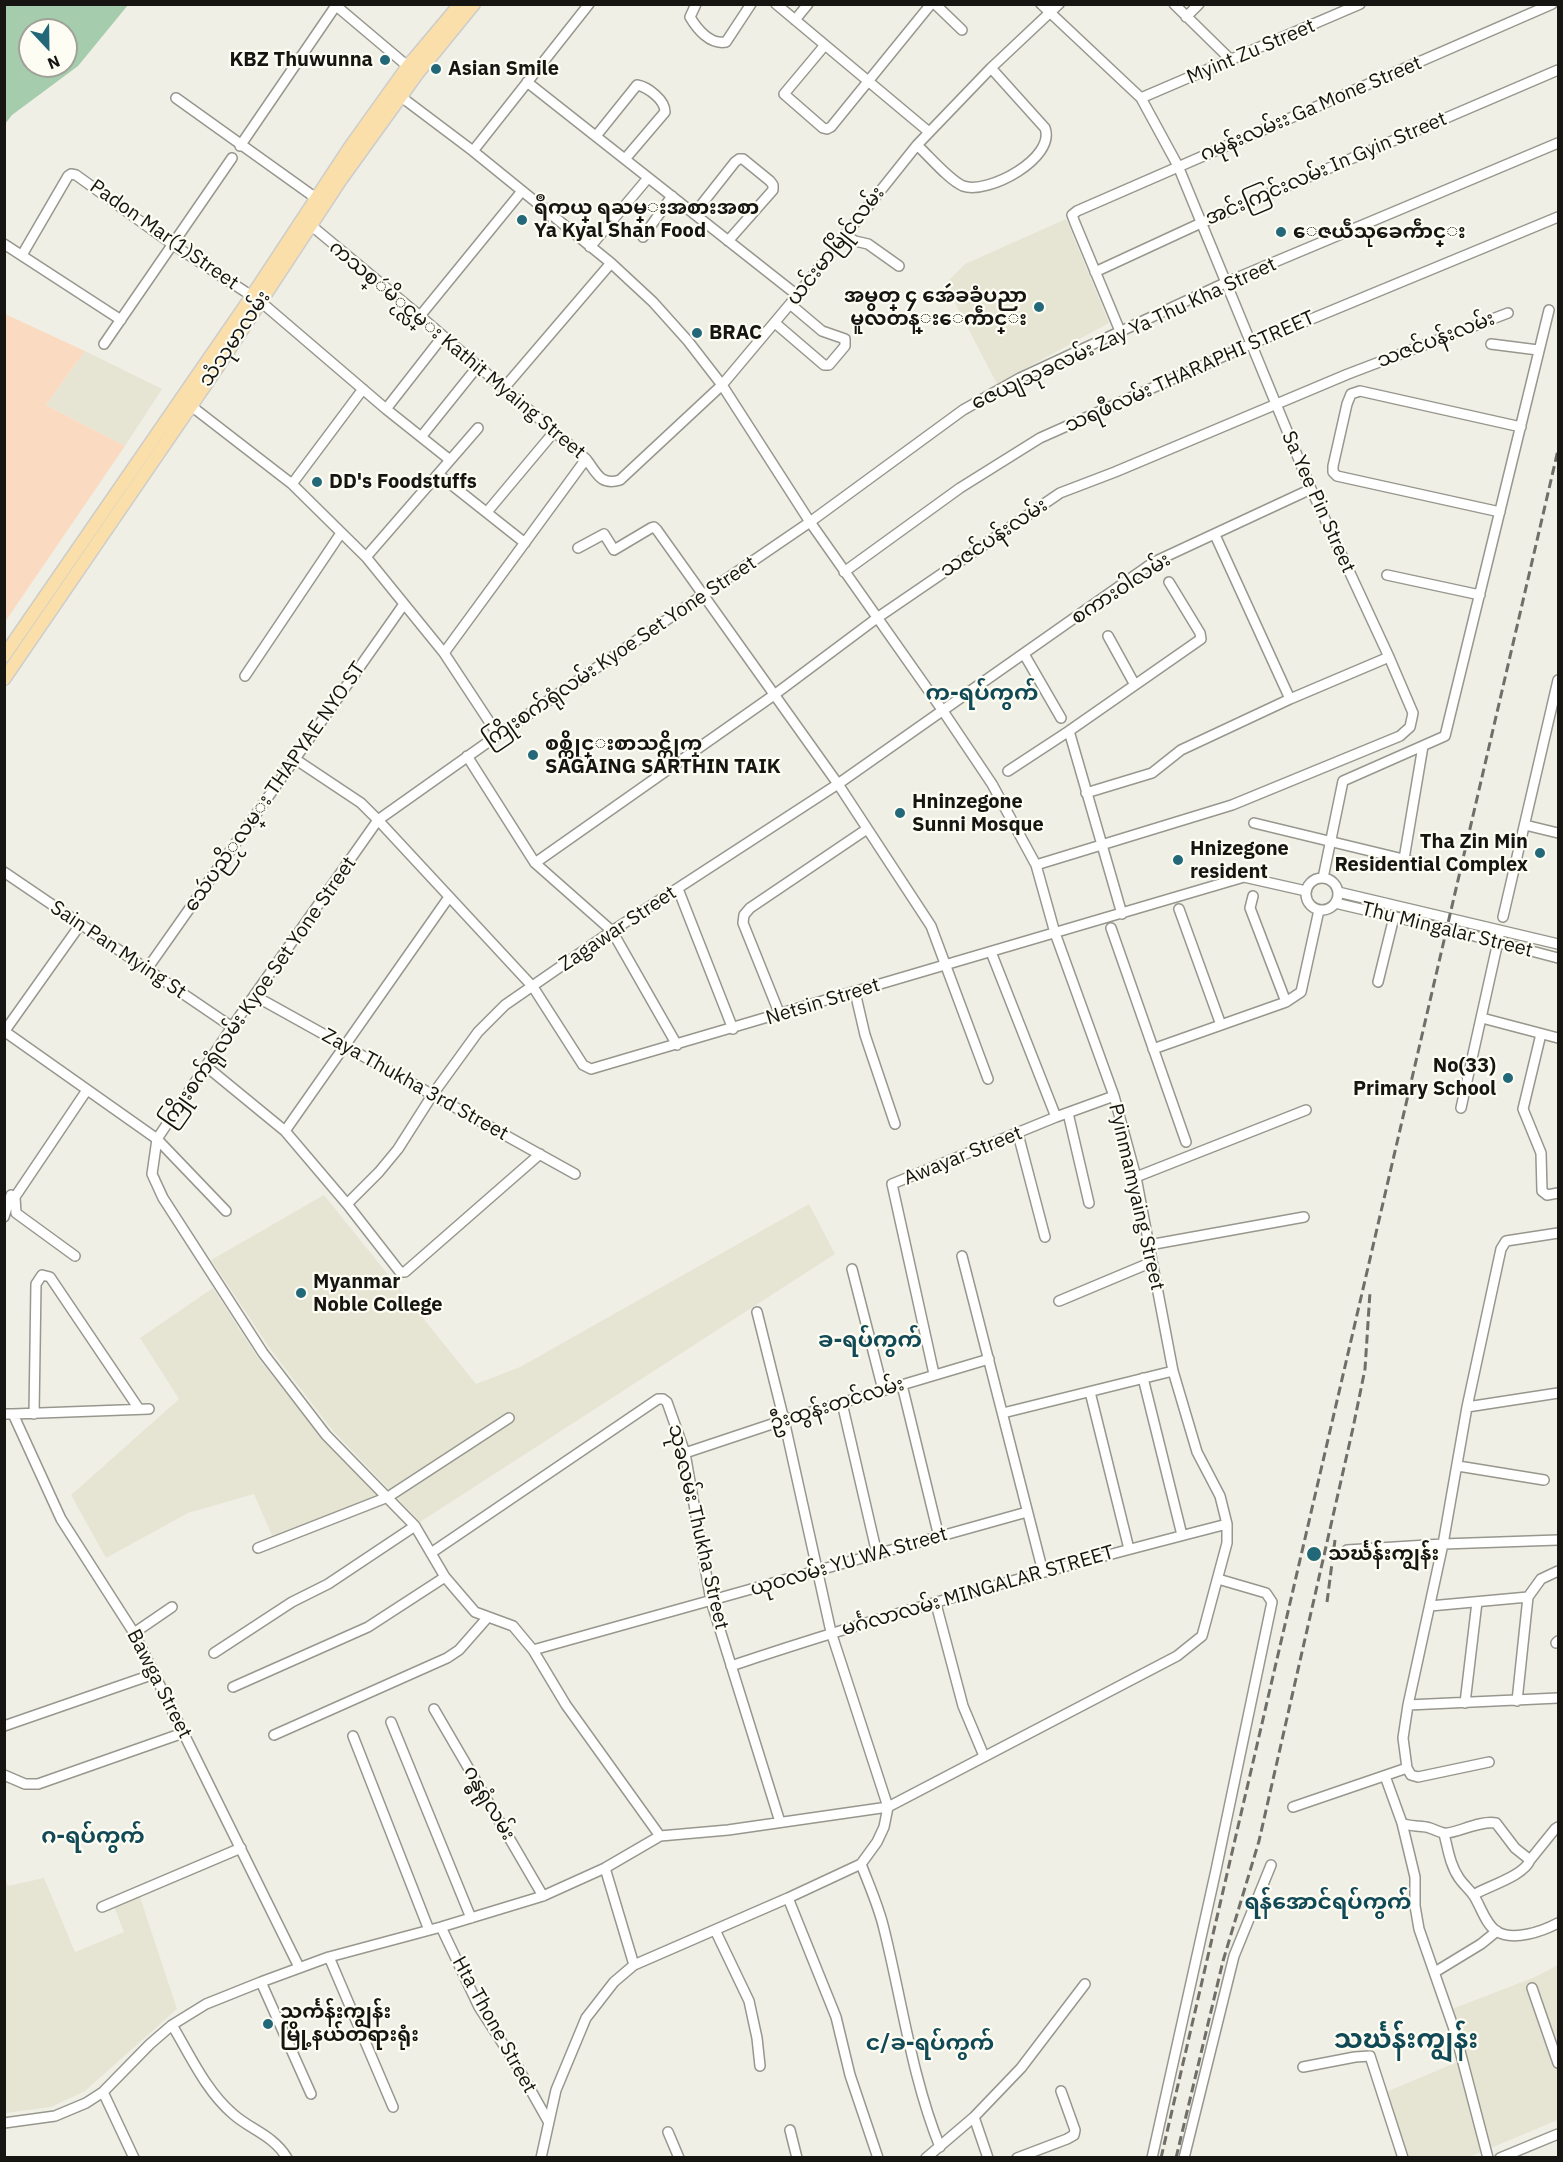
<!DOCTYPE html>
<meta charset="utf-8">
<style>
body{margin:0}
#map{position:relative;width:1563px;height:2162px;overflow:hidden;background:#f0efe6;font-family:"IBM Plex Sans",sans-serif}
canvas{display:block}
.frame{position:absolute;inset:0;border:6px solid #161512;pointer-events:none}
.north{position:absolute;left:18px;top:18px;width:60px;height:60px;box-sizing:border-box;background:#fdfdf3;border:2px solid #a1a099;border-radius:50%;rotate:158deg;font-size:16px;font-weight:700;line-height:24px;text-align:center;color:#161512}
.north::after{content:'';display:block;margin:auto;width:21px;height:27px;background:#236879;clip-path:polygon(50% 0,100% 100%,50% 72%,0 100%)}
</style>
<div id="map">
<canvas width="1563" height="2162"></canvas>
<div class="frame"></div>
<div class="north">N</div>
</div>
<script>
const context = document.querySelector('canvas').getContext('2d');
context.lineJoin = 'round';
function fill(path, color) {
  context.fillStyle = color;
  context.fill(path, 'evenodd');
}
function strokePath(path, color, width, dash) {
  context.strokeStyle = color;
  context.lineWidth = width;
  context.lineCap = dash ? 'butt' : 'round';
  context.setLineDash(dash || []);
  context.stroke(path);
}
function label(font, color, halo, rows, align = 'center') {
  context.font = font + ' "IBM Plex Sans","Noto Sans Myanmar",sans-serif';
  context.lineWidth = 4.5;
  context.setLineDash([]);
  context.textBaseline = 'middle';
  context.strokeStyle = halo;
  context.fillStyle = color;
  for (const [text, x, y, turn = 0] of rows) {
    context.save();
    context.translate(x, y);
    context.rotate((+turn || 0) * Math.PI / 180);
    context.textAlign = isNaN(turn) ? turn : align;
    if (halo) context.strokeText(text, 0, 0);
    context.fillText(text, 0, 0);
    context.restore();
  }
}
fill(new Path2D(`
 M 1066,219 L 1109,323 L 997,384 L 945,284 L 965,264 Z
 M 85,351 L 162,389 L 125,446 L 46,405 Z
 M 324,1195 L 476,1384 L 520,1367 L 809,1204 L 835,1254 L 420,1522 L 333,1431 L 271,1350 L 211,1260 Z
 M 213,1288 L 258,1358 L 321,1437 L 378,1497 L 273,1538 L 254,1494 L 188,1513 L 106,1558 L 71,1495 L 179,1399 L 140,1338 Z
 M 4,1878 L 8,1886 L 44,1878 L 75,1952 L 124,1932 L 113,1904 L 139,1894 L 177,2009 L 85,2091 L 51,2107 L 5,2113 Z
 M 1558,1965 L 1558,2120 L 1469,2157 L 1408,2157 L 1386,2092 L 1467,2058 L 1452,2009 L 1535,1977 Z`), '#e6e5d4');
fill(new Path2D(`
 M 5,314 L 85,351 L 46,405 L 125,446 L 5,622 Z`), '#fadbc2');
fill(new Path2D(`
 M 5,4 L 128,4 L 128,5 L 78,66 L 12,115 L 5,124 ZM 30,30 L 66,30 L 66,66 L 30,66 Z`), '#a5ccac');
const minor = new Path2D(`
 M 334,4 L 411,69
 M 696,4 L 690,17 C 697,29 710,45 726,42 L 751,4
 M 776,4 L 929,132
 M 935,4 L 962,30
 M 1174,4 L 1232,61
 M 1186,17 L 1199,4
 M 795,20 L 808,4
 M 825,45 L 784,94 L 823,128 L 827,129 L 831,127 L 931,4
 M 527,82 L 797,295
 M 176,98 L 320,201
 M 1141,98 L 1360,4
 M 596,136 L 633,90 L 637,85 C 648,87 665,100 665,112 L 625,159
 M 917,145 C 929,156 949,180 963,186 C 988,195 1056,158 1045,128 L 991,68
 M 240,146 L 337,4
 M 473,151 L 589,4
 M 694,214 L 735,162 L 739,159 L 743,159 L 770,181 L 773,185 L 773,190 L 728,241
 M 307,222 L 420,316 L 586,459 C 597,473 600,486 620,480 L 722,385 L 790,304 L 917,145 L 991,68 L 1059,4
 M 844,234 L 855,241 L 868,244 L 899,266
 M 643,237 L 672,196
 M 4,244 L 121,320
 M 590,247 L 648,178
 M 22,255 L 68,176 L 71,174 L 76,175 L 172,244 L 261,302 L 386,409 L 450,460
 M 1095,272 L 1201,223 L 1558,70
 M 420,316 L 522,191
 M 775,323 L 824,365 L 829,365 L 845,346 L 845,339 L 822,331 L 790,304
 M 1120,331 L 1075,223 L 1072,215 L 1077,211 L 1552,4
 M 104,344 L 232,158
 M 1491,344 L 1538,350
 M 504,388 L 611,263
 M 186,402 L 292,484 L 366,557 L 444,653 L 498,735
 M 386,409 L 443,336
 M 421,437 L 478,366
 M 438,474 L 525,543
 M 292,484 L 363,389
 M 487,512 L 554,432
 M 1500,512 L 1337,476 L 1333,472 L 1333,466 L 1347,404 L 1351,394 L 1360,391 L 1521,427
 M 1215,535 L 1290,699
 M 578,548 L 604,534 L 614,550 L 651,528 L 654,527 L 657,530 L 838,784 L 931,926 L 988,1079
 M 366,557 L 478,428
 M 844,572 L 960,488 L 1040,438 L 1251,344 L 1558,217
 M 1387,575 L 1480,595
 M 1108,636 L 1135,685
 M 444,653 L 586,459
 M 1024,654 L 1061,718
 M 245,676 L 341,533
 M 467,756 L 535,863 L 612,931 L 677,1045
 M 295,759 L 361,803 L 378,820 L 533,987 L 583,1065 L 591,1069 L 1244,877 L 1306,891
 M 1008,771 L 1069,731
 M 1086,793 L 1152,773 L 1181,750 L 1290,699 L 1389,657
 M 1254,823 L 1428,865
 M 1525,825 L 1558,833
 M 1404,859 L 1423,746
 M 535,863 L 774,695 L 877,618 L 1060,493 L 1115,472 L 1348,374 L 1508,313
 M 1036,865 L 1232,805 L 1400,736 L 1410,727 L 1413,713 L 1389,657 L 1311,489 L 1178,166 L 1141,98 L 1041,4
 M 4,872 L 232,1027
 M1306 894a16 16 0 1 1 32 0a16 16 0 1 1-32 0Z
 M 1323,878 L 1343,781 L 1445,736 L 1549,310
 M 678,889 L 733,1029
 M 1338,892 L 1558,944
 M 1253,896 L 1250,908 L 1286,1002
 M 1335,903 L 1455,931 L 1558,958
 M 1179,909 L 1221,1025
 M 1122,914 L 1069,731 L 1201,639 L 1200,633 L 1169,582
 M 1503,917 L 1558,680
 M 1111,928 L 1186,1142
 M 991,952 L 1056,1117
 M 147,969 L 404,604
 M 1378,982 L 1394,917
 M 855,992 L 865,1035 L 895,1124
 M 255,996 L 575,1174
 M 780,1015 L 743,923 L 744,915 L 750,908 L 867,829
 M 1482,1018 L 1558,1038
 M 4,1031 L 157,1139 L 226,1211
 M 4,1032 L 80,925
 M 1541,1034 L 1523,1109 L 1541,1153 L 1542,1191 L 1547,1195 L 1558,1193
 M 1153,1049 L 1286,1002 L 1301,992 L 1319,910
 M 207,1067 L 285,1131 L 347,1204 L 400,1272 L 405,1272 L 540,1154
 M 1461,1108 L 1499,937
 M 1068,1113 L 1089,1203
 M 285,1131 L 449,897
 M 1018,1134 L 1045,1237
 M 1136,1177 L 1306,1110
 M 15,1197 L 16,1213 L 75,1256
 M 347,1204 L 379,1172 L 398,1149 L 433,1094 L 478,1032 L 505,1005 L 612,931 L 838,784 L 1154,562 L 1311,489
 M 4,1217 L 11,1195 L 15,1197 L 87,1090
 M 1149,1245 L 1304,1217
 M 962,1256 L 1043,1572
 M 852,1269 L 883,1390
 M 1059,1301 L 1152,1262
 M 934,1374 L 892,1184 L 1056,1117 L 1114,1096
 M 1143,1378 L 1182,1535
 M 902,1385 L 939,1537
 M 1090,1392 L 1129,1549
 M 842,1403 L 877,1554
 M 1467,1407 L 1558,1393
 M 1003,1413 L 1173,1371
 M 4,1414 L 13,1414 L 61,1519 L 134,1633 L 299,1967
 M 13,1414 L 149,1409
 M 34,1414 L 36,1284 L 42,1275 L 50,1277 L 139,1409
 M 685,1453 L 784,1420 L 989,1359
 M 1458,1466 L 1544,1480
 M 258,1548 L 388,1497 L 509,1418
 M 1347,1550 L 1443,1544 L 1558,1540
 M 431,1553 L 658,1399 L 663,1399 L 667,1402 L 685,1453 L 711,1601 L 780,1822
 M 936,1604 L 963,1706 L 984,1756
 M 1430,1606 L 1528,1597
 M 134,1633 L 172,1607
 M 1556,1643 L 1558,1641
 M 533,1650 L 1027,1512
 M 214,1653 L 292,1602 L 328,1584 L 415,1526
 M 731,1666 C 894,1611 1060,1567 1227,1524
 M 233,1687 L 368,1627 L 445,1577
 M 1517,1701 L 1528,1597 L 1541,1579 L 1558,1571
 M 1465,1703 L 1477,1602
 M 1408,1705 L 1558,1698
 M 434,1709 L 543,1896
 M 391,1722 L 471,1918
 M 4,1726 L 154,1674
 M 274,1735 L 447,1658 L 459,1650 L 488,1617
 M 353,1736 L 429,1930
 M 1407,1768 L 1411,1775 L 1418,1777 L 1489,1762
 M 4,1775 L 25,1784 L 38,1784 L 183,1733
 M 1385,1776 L 1402,1823 C 1410,1827 1417,1825 1426,1827 C 1432,1828 1438,1832 1444,1833 C 1454,1835 1478,1820 1496,1823 L 1515,1848 L 1530,1860
 M 1293,1807 L 1407,1768 L 1403,1738 L 1408,1705 L 1443,1544 L 1467,1407 L 1501,1249 L 1506,1241 L 1558,1233
 M 1402,1823 L 1415,1877 L 1415,1906 L 1419,1929 L 1455,2032 L 1488,2158
 M 1444,1834 C 1448,1849 1450,1865 1459,1878 C 1463,1884 1469,1889 1474,1896 C 1481,1907 1485,1923 1496,1931 C 1513,1942 1543,1931 1558,1923
 M 660,1836 L 566,1705 L 533,1650 L 513,1626 L 475,1612 L 445,1577 L 415,1526 L 326,1435 L 263,1353 L 163,1198 L 152,1174 L 157,1139 L 232,1027 L 378,820 L 498,735 L 810,522 L 963,410 L 1020,378 L 1227,282 L 1558,143
 M 861,1864 C 869,1885 879,1907 884,1929 C 902,2001 912,2078 940,2147
 M 605,1868 L 634,1965
 M 1473,1895 C 1488,1886 1524,1876 1530,1860 L 1555,1829 L 1558,1827
 M 788,1898 L 836,2017 L 850,2075 L 878,2158
 M 102,1907 L 241,1848
 M 441,1927 L 479,2007 L 516,2064 L 548,2121
 M 715,1930 L 749,2001 L 757,2038 L 760,2066
 M 329,1957 L 393,2107
 M 1435,1972 L 1481,1944 L 1497,1931
 M 261,1982 L 311,2094
 M 1532,1988 L 1558,2063
 M 172,2025 C 190,2055 206,2091 233,2114 C 251,2130 273,2135 287,2158
 M 1303,2067 L 1355,2057 L 1370,2056 L 1403,2158
 M 103,2092 L 134,2158
 M 974,2117 L 988,2158
 M 4,2123 L 55,2116 L 86,2103 L 103,2092 L 150,2044 L 172,2025 L 206,2004 L 261,1982 L 329,1957 L 441,1927 L 543,1896 L 605,1868 L 660,1836 L 728,1830 L 888,1807 L 1177,1656 L 1202,1636 L 1227,1543 L 1227,1524 L 1220,1496 L 1197,1452 L 1173,1371 L 1136,1177 L 1114,1096 L 1055,933 L 1036,865 L 992,784 L 943,711 L 810,522 L 722,385 L 688,341 L 653,302 L 611,263 L 473,151 L 396,93
 M 790,2130 L 797,2158
 M 668,2132 L 679,2158
 M 541,2158 L 556,2090 L 586,2018 L 614,1982 L 634,1965 L 788,1898 L 861,1864 L 877,1842 L 884,1827 L 888,1807 L 831,1632 L 784,1420 L 757,1312
 M 926,2158 L 974,2117 L 1021,2068 L 1085,1984
 M 1017,2158 L 1067,2139 L 1074,2135 L 1075,2130 L 1061,2091
 M 1152,2158 L 1216,1870 L 1272,1602 L 1266,1593 L 1218,1579
 M 1184,2158 L 1234,1956 L 1271,1865
 M 1500,2158 L 1558,2134`);
const major = new Path2D(`
 M 4,656 L 252,296 L 350,147 L 408,66 L 460,4
 M 4,679 L 219,365 L 342,178 L 417,74 L 474,4`);
strokePath(minor, '#97978e', 12);
strokePath(major, '#cccccb', 15);
strokePath(minor, '#fff', 9);
strokePath(major, '#fadfab', 12);
strokePath(new Path2D(`
 M 1327,1602 L 1335,1540
 M 1161,2158 L 1558,450
 M 1176,2158 L 1223,1961 L 1259,1841 L 1353,1428 L 1365,1369 L 1370,1292`), '#6f6e68', 3, [9, 4.5]);
for (const [x, y, r, color] of [
 [385,60,6,"#236879"],
 [436,69,6,"#236879"],
 [522,220,6,"#236879"],
 [1281,232,6,"#236879"],
 [1039,307,6,"#236879"],
 [697,333,6,"#236879"],
 [317,482,6,"#236879"],
 [533,755,6,"#236879"],
 [900,813,6,"#236879"],
 [1540,853,6,"#236879"],
 [1178,860,6,"#236879"],
 [1508,1078,6,"#236879"],
 [301,1293,6,"#236879"],
 [1314,1554,8,"#236879"],
 [268,2024,6,"#236879"]
]) {
  const dot = new Path2D();
  dot.arc(x, y, r, 0, 2 * Math.PI);
  context.fillStyle = color;
  context.fill(dot);
  strokePath(dot, '#fdfdf3', 2);
}
label('20px', '#161512', '#fdfdf3', [
 ["Myint Zu Street",1251,52,-23],
 ["ဂမုန်းလမ်းး Ga Mone Street",1311,109,-23],
 ["အင်းကြင်းလမ်း In Gyin Street",1326,169,-23],
 ["Padon Mar(1)Street",164,235,35],
 ["ယင်းမာမြိုင်လမ်း",836,246,-52],
 ["ဇေယျသုခလမ်း Zay Ya Thu Kha Street",1124,334,-25],
 ["သံသုမာလမ်း",235,339,-56],
 ["သဇင်ပန်းလမ်း",1436,340,-21],
 ["ကသစ္ဴမိႂင္လမ္း Kathit Myaing Street",457,350,40],
 ["သရဖီလမ်း THARAPHI STREET",1190,372,-24],
 ["Sa Yee Pin Street",1318,502,66],
 ["သဇင်ပန်းလမ်း",994,538,-34],
 ["စကားဝါလမ်း",1121,589,-33],
 ["ကြိုးစက်ရုံလမ်း Kyoe Set Yone Street",620,652,-34],
 ["သေဴပညိႂလမ္း THAPYAE NYO ST",275,787,-55],
 ["Zagawar Street",618,929,-34],
 ["Thu Mingalar Street",1447,930,14],
 ["Sain Pan Mying St",118,950,34],
 ["ကြိုးစက်ရုံလမ်း Kyoe Set Yone Street",259,992,-55],
 ["Netsin Street",823,1002,-17],
 ["Zaya Thukha 3rd Street",415,1085,29],
 ["Awayar Street",963,1156,-22],
 ["Pyinmamyaing Street",1136,1197,77],
 ["ဦးထွန်းတင်လမ်း",837,1404,-17],
 ["သုခလမ်း Thukha Street",698,1527,77],
 ["ယုဝလမ်း YU WA Street",849,1562,-16],
 ["မင်္ဂလာလမ်း MINGALAR STREET",978,1591,-16],
 ["Bawga Street",159,1684,63],
 ["ဂန္ဓရုံလမ်း",489,1803,60],
 ["Hta Thone Street",494,2025,61]
]);
label('bold 20px', '#161512', '#fdfdf3', [
 ["KBZ Thuwunna",373,60,"right"],
 ["Asian Smile",448,69],
 ["ရဳကယ္ ရႀမ္းအစားအစာ",534,208],
 ["Ya Kyal Shan Food",534,231],
 ["ေဇယဵသုခေကဵာင္း",1293,232],
 ["အမွတ္ ၄ အေဴခခံပညာ",1027,296,"right"],
 ["မူလတန္းေကဵာင္း",1027,319,"right"],
 ["BRAC",709,333],
 ["DD's Foodstuffs",329,482],
 ["စစ္ကိုင္းစာသင္တိုက္",545,744],
 ["SAGAING SARTHIN TAIK",545,767],
 ["Hninzegone",912,802],
 ["Sunni Mosque",912,825],
 ["Tha Zin Min",1528,842,"right"],
 ["Residential Complex",1528,865,"right"],
 ["Hnizegone",1190,849],
 ["resident",1190,872],
 ["No(33)",1496,1066,"right"],
 ["Primary School",1496,1089,"right"],
 ["Myanmar",313,1282],
 ["Noble College",313,1305],
 ["သင်္ဃန်းကျွန်း",1328,1554],
 ["သင်္ကန်းကျွန်း",280,2012],
 ["မြို့နယ်တရားရုံး",280,2035]
], 'left');
label('bold 22px', '#114a56', '#fdfdf3', [
 ["က-ရပ်ကွက်",982,694],
 ["ခ-ရပ်ကွက်",870,1341],
 ["ဂ-ရပ်ကွက်",93,1837],
 ["ရန်အောင်ရပ်ကွက်",1328,1903],
 ["င/ခ-ရပ်ကွက်",930,2044]
]);
label('bold 26px', '#114a56', '#fdfdf3', [
 ["သင်္ဃန်းကျွန်း",1406,2040]
]);
</script>
